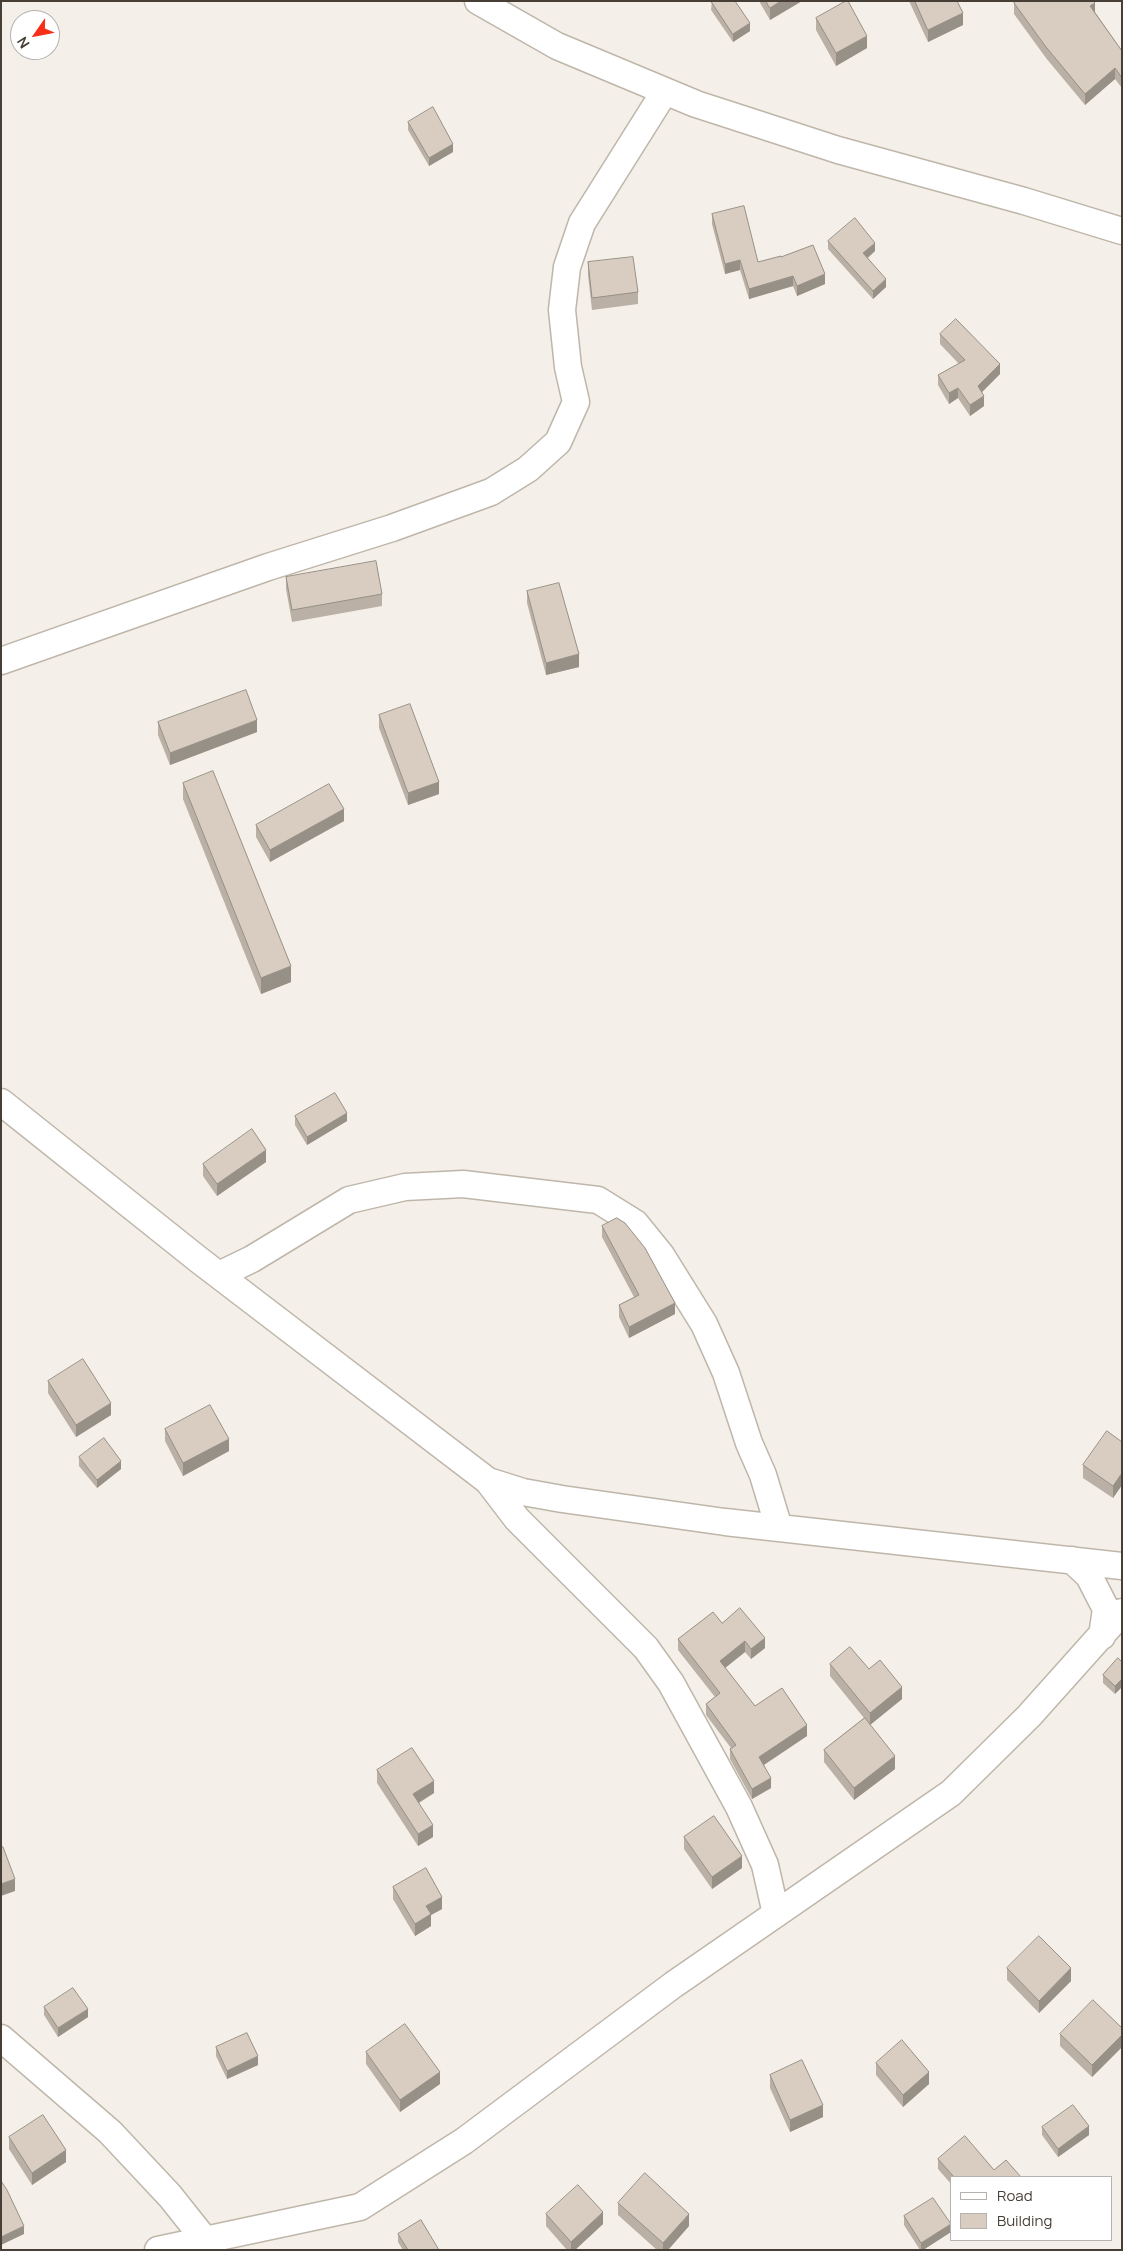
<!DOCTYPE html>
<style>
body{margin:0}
#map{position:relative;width:1123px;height:2251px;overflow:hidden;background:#f4efe8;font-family:Manrope,sans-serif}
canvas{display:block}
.frame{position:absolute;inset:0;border:2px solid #473f36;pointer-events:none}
.legend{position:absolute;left:950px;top:2176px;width:162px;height:65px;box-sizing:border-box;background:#fff;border:1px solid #b5b2af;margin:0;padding:6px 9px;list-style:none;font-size:15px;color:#473f36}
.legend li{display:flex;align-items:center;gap:10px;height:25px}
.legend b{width:25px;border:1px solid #b5b2af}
.north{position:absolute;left:10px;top:10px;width:50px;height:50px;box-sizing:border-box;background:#fff;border:1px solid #b5b2af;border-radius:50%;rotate:237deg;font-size:14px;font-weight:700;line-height:20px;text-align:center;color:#473f36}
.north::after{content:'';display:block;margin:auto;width:18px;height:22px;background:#f92e19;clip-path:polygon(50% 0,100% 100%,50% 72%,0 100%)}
</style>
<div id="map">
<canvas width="1123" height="2251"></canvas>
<div class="frame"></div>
<ul class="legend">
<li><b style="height:6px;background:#fff"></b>Road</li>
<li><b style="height:14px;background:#d8cdc0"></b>Building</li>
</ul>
<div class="north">N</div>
</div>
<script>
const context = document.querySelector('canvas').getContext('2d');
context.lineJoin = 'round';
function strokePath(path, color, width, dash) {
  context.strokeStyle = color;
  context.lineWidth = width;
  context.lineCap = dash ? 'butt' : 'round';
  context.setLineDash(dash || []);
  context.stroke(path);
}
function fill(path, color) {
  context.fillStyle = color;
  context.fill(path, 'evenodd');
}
const minor = new Path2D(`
 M 478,1 L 557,46 L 696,104 L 838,150 L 1024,201 L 1122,231
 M 1,661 L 268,567 L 392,528 L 491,492 L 528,469 L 558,442 L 576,402 L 568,367 L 562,310 L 567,267 L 582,223 L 665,91
 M 1,1102 L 199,1260 L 488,1481 L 523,1492 L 562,1499 L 725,1522 L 1122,1566
 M 219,1275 L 252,1259 L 349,1200 L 405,1187 L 463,1184 L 598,1200 L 635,1223 L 661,1255 L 704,1324 L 726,1373 L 749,1443 L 763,1475 L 779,1528
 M 488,1481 L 517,1519 L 646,1648 L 671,1683 L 739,1807 L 765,1865 L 776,1914
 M 1072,1560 L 1089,1576 L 1106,1609 L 1102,1636
 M 1,2038 L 110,2132 L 170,2196 L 205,2240
 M 158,2250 L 360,2207 L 464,2141 L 673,1985 L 951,1793 L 1029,1716 L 1122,1612`);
strokePath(minor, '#bfb6aa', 29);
strokePath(minor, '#fff', 26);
fill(new Path2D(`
 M 712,1 L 750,31 L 733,42 L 711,10 Z
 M 759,1 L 802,1 L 770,20 Z
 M 909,1 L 957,1 L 963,25 L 928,42 Z
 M 1014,3 L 1095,12 L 1122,51 L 1122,88 L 1115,79 L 1085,105 L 1046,58 L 1014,14 Z
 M 816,18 L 867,48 L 836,66 L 816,30 Z
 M 408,122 L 453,152 L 429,166 L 408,130 Z
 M 712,214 L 758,262 L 781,257 L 825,284 L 797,296 L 793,286 L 749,299 L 740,270 L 725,274 L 712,224 Z
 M 828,241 L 875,251 L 868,258 L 886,287 L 873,299 L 828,249 Z
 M 588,262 L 638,292 L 638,304 L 592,310 L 588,275 Z
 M 940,334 L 1000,374 L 982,392 L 984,406 L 970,416 L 958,398 L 949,404 L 938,385 L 938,375 L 959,364 L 940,344 Z
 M 286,577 L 382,594 L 382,606 L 292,622 L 286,589 Z
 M 527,591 L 579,667 L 546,675 L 527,603 Z
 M 379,715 L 439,794 L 408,805 L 379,728 Z
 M 158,722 L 257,732 L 170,765 L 158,735 Z
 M 183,783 L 291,982 L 261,994 L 183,799 Z
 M 344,821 L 270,862 L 256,837 L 256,825 Z
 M 295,1116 L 347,1121 L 307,1145 L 295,1125 Z
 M 266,1162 L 217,1196 L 203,1176 L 203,1164 Z
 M 602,1226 L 675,1314 L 629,1338 L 619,1317 L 619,1305 L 634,1297 L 602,1237 Z
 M 48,1381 L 111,1415 L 76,1437 L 48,1393 Z
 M 165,1429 L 229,1451 L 183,1476 L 165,1441 Z
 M 1122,1442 L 1122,1485 L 1113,1498 L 1083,1478 L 1083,1465 Z
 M 79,1457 L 121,1469 L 97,1488 L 79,1466 Z
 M 722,1623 L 765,1648 L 751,1659 L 745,1652 L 725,1668 L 755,1706 L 807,1736 L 764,1765 L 771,1788 L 752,1799 L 730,1759 L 730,1749 L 731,1748 L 706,1715 L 706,1704 L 715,1697 L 678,1650 L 678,1639 Z
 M 1118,1658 L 1115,1694 L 1103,1683 L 1103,1675 Z
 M 830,1664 L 869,1669 L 902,1699 L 870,1725 L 895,1769 L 854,1800 L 824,1762 L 824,1750 L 864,1718 L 830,1676 Z
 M 377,1770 L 434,1793 L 419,1803 L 433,1837 L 418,1846 L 377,1783 Z
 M 684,1837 L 742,1868 L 712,1889 L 684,1849 Z
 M 393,1887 L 442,1909 L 431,1915 L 431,1926 L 415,1936 L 393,1899 Z
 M 1007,1968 L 1071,1981 L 1039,2013 L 1007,1980 Z
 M 44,2007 L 88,2017 L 58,2037 L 44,2015 Z
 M 1122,2028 L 1122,2047 L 1092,2077 L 1060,2046 L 1060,2034 Z
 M 216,2047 L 258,2065 L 227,2079 L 216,2056 Z
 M 366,2052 L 440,2084 L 400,2112 L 366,2064 Z
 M 876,2063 L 929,2084 L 903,2107 L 876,2075 Z
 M 770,2075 L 823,2117 L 790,2132 L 770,2088 Z
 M 1042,2127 L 1089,2135 L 1058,2157 L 1042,2135 Z
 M 9,2137 L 66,2162 L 32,2185 L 9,2149 Z
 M 938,2159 L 994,2170 L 1021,2177 L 952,2177 L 952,2185 L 938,2169 Z
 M 618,2203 L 689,2226 L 668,2250 L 657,2250 L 618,2215 Z
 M 546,2214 L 603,2224 L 575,2250 L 567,2250 L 546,2226 Z
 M 904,2216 L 951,2232 L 923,2250 L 920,2250 L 904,2225 Z
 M 398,2234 L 439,2250 L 403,2250 L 398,2242 Z`), '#bab0a5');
fill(new Path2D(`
 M 781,1 L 802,1 L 770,20 L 770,8 Z
 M 1095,3 L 1095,14 L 1090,6 Z
 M 963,13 L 963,25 L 928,42 L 928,30 Z
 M 750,23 L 750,31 L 733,42 L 733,34 Z
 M 867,36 L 867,48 L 836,66 L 836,53 Z
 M 1115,68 L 1115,79 L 1085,105 L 1085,94 Z
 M 453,144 L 453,152 L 429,166 L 429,158 Z
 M 875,243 L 875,251 L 863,261 L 863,253 Z
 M 740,260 L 740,270 L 725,274 L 725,264 Z
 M 825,274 L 825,284 L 797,296 L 797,286 Z
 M 793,276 L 793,286 L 749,299 L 749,289 Z
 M 886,279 L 886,287 L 873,299 L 873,291 Z
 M 1000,364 L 1000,374 L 978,396 L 978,386 Z
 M 958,388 L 958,398 L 949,404 L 949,393 Z
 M 984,396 L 984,406 L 970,416 L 970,405 Z
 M 579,654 L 579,667 L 546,675 L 546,663 Z
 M 257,720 L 257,732 L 170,765 L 170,753 Z
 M 439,782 L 439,794 L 408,805 L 408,793 Z
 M 344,809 L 344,821 L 270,862 L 270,850 Z
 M 291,966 L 291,982 L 261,994 L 261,978 Z
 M 347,1113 L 347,1121 L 307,1145 L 307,1137 Z
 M 266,1150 L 266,1162 L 217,1196 L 217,1184 Z
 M 675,1303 L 675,1314 L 629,1338 L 629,1327 Z
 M 111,1403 L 111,1415 L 76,1437 L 76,1425 Z
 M 229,1439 L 229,1451 L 183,1476 L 183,1463 Z
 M 121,1461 L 121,1469 L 97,1488 L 97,1480 Z
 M 1122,1473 L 1122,1485 L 1113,1498 L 1113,1486 Z
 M 765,1638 L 765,1648 L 751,1659 L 751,1649 Z
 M 745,1641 L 745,1652 L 720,1672 L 720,1661 Z
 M 1122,1679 L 1122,1687 L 1115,1694 L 1115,1686 Z
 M 902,1687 L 902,1699 L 870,1725 L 870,1713 Z
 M 807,1725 L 807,1736 L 759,1768 L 759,1757 Z
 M 895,1756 L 895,1769 L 854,1800 L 854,1788 Z
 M 771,1778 L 771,1788 L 752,1799 L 752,1789 Z
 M 434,1781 L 434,1793 L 413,1806 L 413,1794 Z
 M 433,1825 L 433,1837 L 418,1846 L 418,1834 Z
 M 742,1856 L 742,1868 L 712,1889 L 712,1877 Z
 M 15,1879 L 15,1891 L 1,1896 L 1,1884 Z
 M 442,1897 L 442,1909 L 431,1915 L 431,1926 L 415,1936 L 415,1924 L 426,1906 Z
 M 1071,1968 L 1071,1981 L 1039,2013 L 1039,2001 Z
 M 88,2009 L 88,2017 L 58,2037 L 58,2028 Z
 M 1122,2035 L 1122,2047 L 1092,2077 L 1092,2065 Z
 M 258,2056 L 258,2065 L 227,2079 L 227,2071 Z
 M 440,2072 L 440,2084 L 400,2112 L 400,2100 Z
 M 929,2072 L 929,2084 L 903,2107 L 903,2095 Z
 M 823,2105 L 823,2117 L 790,2132 L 790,2120 Z
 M 1089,2126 L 1089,2135 L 1058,2157 L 1058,2149 Z
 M 66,2150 L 66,2162 L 32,2185 L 32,2173 Z
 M 603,2212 L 603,2224 L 575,2250 L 571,2250 L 571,2242 Z
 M 689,2214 L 689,2226 L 668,2250 L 663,2250 L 663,2243 Z
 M 951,2224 L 951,2232 L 923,2250 L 921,2250 L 921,2243 Z
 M 24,2226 L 24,2234 L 1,2245 L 1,2237 Z`), '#979086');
const building = new Path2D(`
 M 711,1 L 735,1 L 750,23 L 733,34 Z
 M 766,1 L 781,1 L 770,8 Z
 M 846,1 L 848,1 L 867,36 L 836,53 L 816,18 Z
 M 915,1 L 957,1 L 963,13 L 928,30 Z
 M 1017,1 L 1093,1 L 1095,3 L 1090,6 L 1122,51 L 1122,78 L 1115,68 L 1085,94 L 1046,47 L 1014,3 Z
 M 433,107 L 453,144 L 429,158 L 408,122 Z
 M 744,206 L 758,262 L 781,256 L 781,257 L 813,245 L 825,274 L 797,286 L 793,276 L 749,289 L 740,260 L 725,264 L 712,214 Z
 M 855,218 L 875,243 L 863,253 L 886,279 L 873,291 L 828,241 Z
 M 633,257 L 638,292 L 592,298 L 588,262 Z
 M 956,319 L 1000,364 L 978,386 L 984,396 L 970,405 L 958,388 L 949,393 L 938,375 L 965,360 L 940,334 Z
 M 376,561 L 382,594 L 292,610 L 286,577 Z
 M 559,583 L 579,654 L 546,663 L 527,591 Z
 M 246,690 L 257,720 L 170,753 L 158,722 Z
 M 410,704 L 439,782 L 408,793 L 379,715 Z
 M 213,771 L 291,966 L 261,978 L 183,783 Z
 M 329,784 L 344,809 L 270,850 L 256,825 Z
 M 335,1093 L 347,1113 L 307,1137 L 295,1116 Z
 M 252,1129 L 266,1150 L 217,1184 L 203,1164 Z
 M 617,1218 L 625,1223 L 645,1248 L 675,1303 L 629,1327 L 619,1305 L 639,1295 L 602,1226 Z
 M 83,1359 L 111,1403 L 76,1425 L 48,1381 Z
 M 210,1405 L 229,1439 L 183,1463 L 165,1429 Z
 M 1107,1431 L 1122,1442 L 1122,1473 L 1113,1486 L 1083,1465 Z
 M 104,1438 L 121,1461 L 97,1480 L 79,1457 Z
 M 740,1608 L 765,1638 L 751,1649 L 745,1641 L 720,1661 L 755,1706 L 782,1688 L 807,1725 L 759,1757 L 771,1778 L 752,1789 L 730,1749 L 736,1745 L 706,1704 L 720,1693 L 678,1639 L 713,1612 L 722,1623 Z
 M 850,1647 L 869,1669 L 880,1660 L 902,1687 L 870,1713 L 830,1664 Z
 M 1118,1658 L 1122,1662 L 1122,1679 L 1115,1686 L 1103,1675 Z
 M 865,1718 L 895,1756 L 854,1788 L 824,1750 Z
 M 412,1748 L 434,1781 L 413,1794 L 433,1825 L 418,1834 L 377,1770 Z
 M 714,1816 L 742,1856 L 712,1877 L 684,1837 Z
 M 3,1847 L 15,1879 L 1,1884 L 1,1848 Z
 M 426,1868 L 442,1897 L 426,1906 L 431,1914 L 415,1924 L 393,1887 Z
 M 1039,1936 L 1071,1968 L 1039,2001 L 1007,1968 Z
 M 73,1988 L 88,2009 L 58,2028 L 44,2007 Z
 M 1093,2000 L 1122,2028 L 1122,2035 L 1092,2065 L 1060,2034 Z
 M 405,2024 L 440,2072 L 400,2100 L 366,2052 Z
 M 247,2033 L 258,2056 L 227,2071 L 216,2047 Z
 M 902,2040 L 929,2072 L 903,2095 L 876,2063 Z
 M 802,2060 L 823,2105 L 790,2120 L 770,2075 Z
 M 1073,2105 L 1089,2126 L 1058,2149 L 1042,2127 Z
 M 43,2115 L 66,2150 L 32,2173 L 9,2137 Z
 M 965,2136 L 994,2170 L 1006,2160 L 1021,2177 L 954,2177 L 938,2159 Z
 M 645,2173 L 689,2214 L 663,2243 L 618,2203 Z
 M 1,2181 L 7,2190 L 24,2226 L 1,2237 Z
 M 578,2185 L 603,2212 L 571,2242 L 546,2214 Z
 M 933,2198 L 951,2224 L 921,2243 L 904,2216 Z
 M 421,2220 L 439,2250 L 408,2250 L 398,2234 Z`);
fill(building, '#d8cdc0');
strokePath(building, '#979086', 1);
</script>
